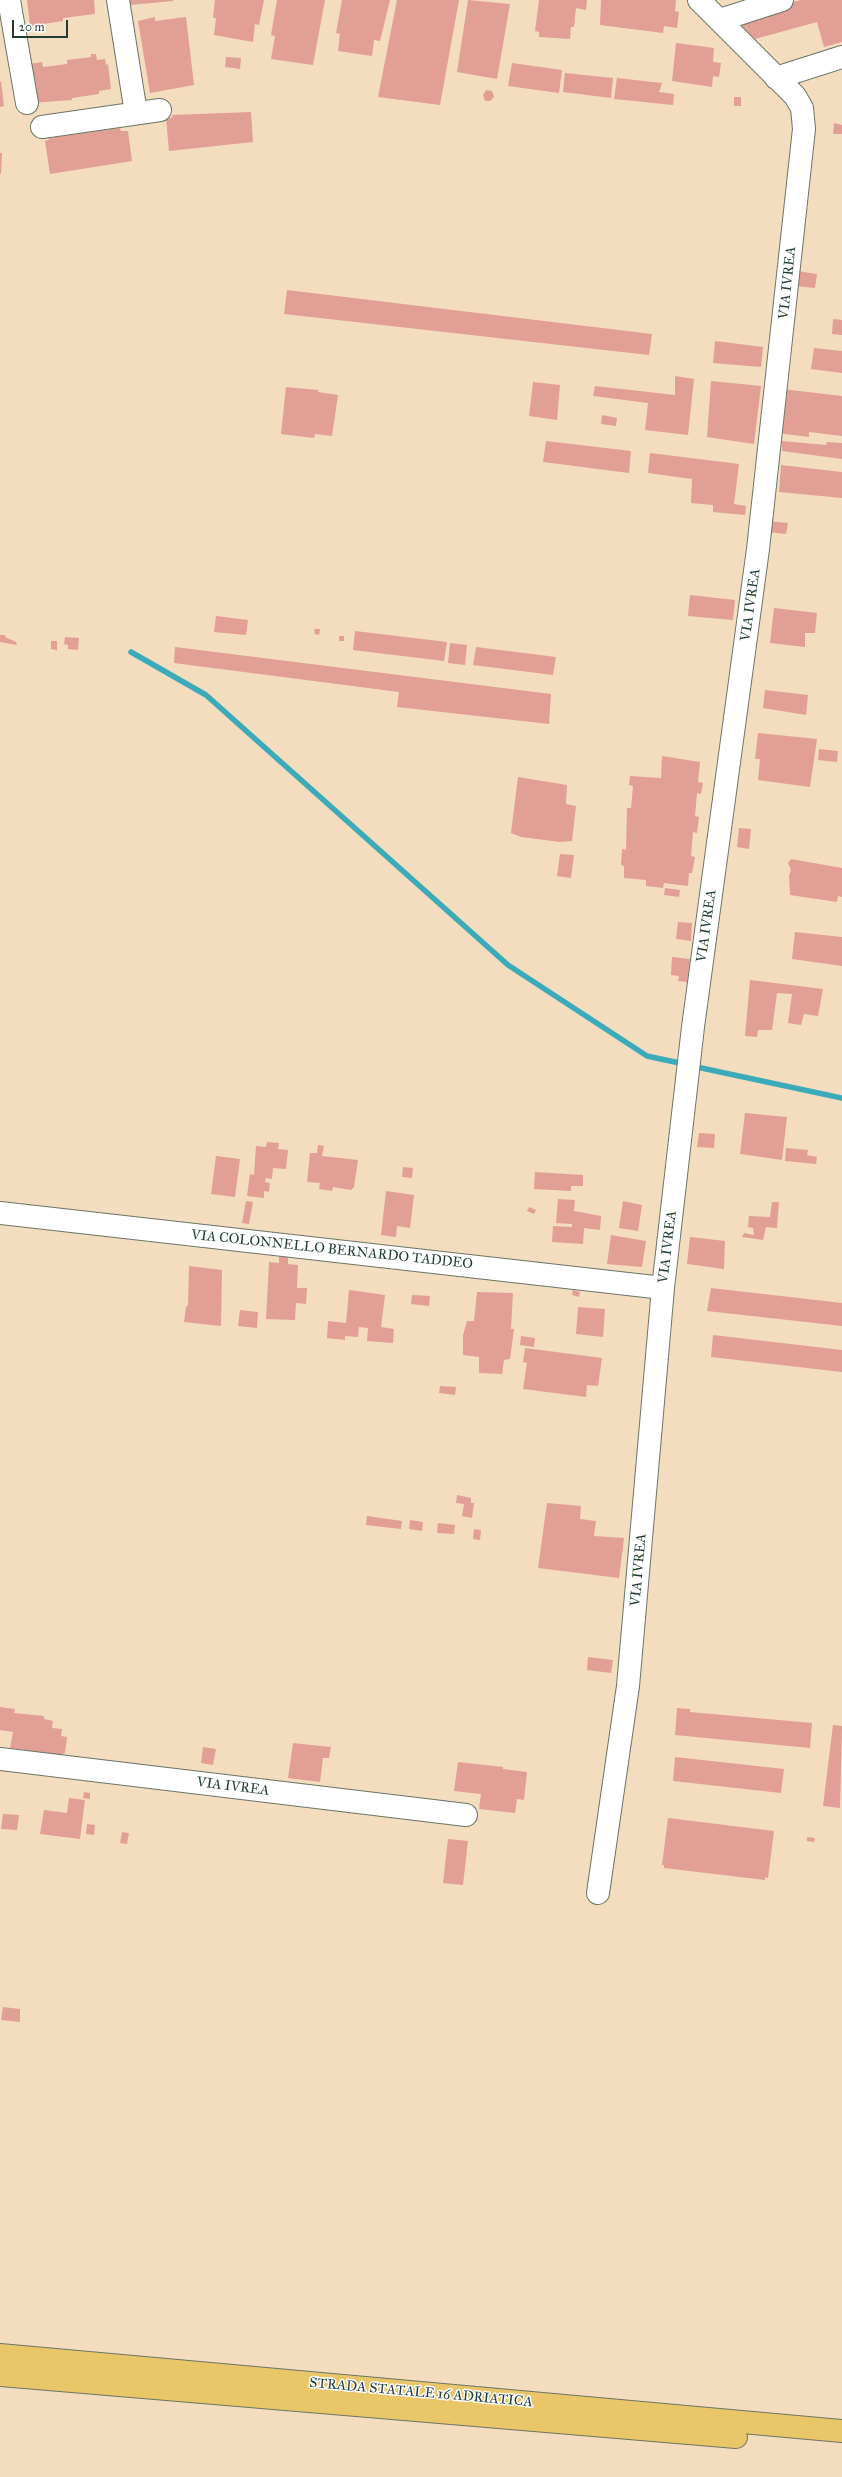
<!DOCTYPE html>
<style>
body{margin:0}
#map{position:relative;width:842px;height:2477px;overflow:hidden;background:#f4dcbf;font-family:"IM FELL Great Primer",serif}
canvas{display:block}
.scale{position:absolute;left:12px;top:20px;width:56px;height:18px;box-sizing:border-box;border:2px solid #1f3d34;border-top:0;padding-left:5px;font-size:12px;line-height:14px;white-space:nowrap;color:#1f3d34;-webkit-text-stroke:3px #fff;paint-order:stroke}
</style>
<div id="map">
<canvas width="842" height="2477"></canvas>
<div class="scale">20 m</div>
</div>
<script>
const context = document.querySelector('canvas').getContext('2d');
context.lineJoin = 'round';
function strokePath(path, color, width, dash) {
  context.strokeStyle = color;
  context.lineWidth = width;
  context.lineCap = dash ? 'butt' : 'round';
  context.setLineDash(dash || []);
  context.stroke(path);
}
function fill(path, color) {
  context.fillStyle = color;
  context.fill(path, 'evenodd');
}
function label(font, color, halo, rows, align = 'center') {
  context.font = font + ' "IM FELL Great Primer",serif';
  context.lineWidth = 3;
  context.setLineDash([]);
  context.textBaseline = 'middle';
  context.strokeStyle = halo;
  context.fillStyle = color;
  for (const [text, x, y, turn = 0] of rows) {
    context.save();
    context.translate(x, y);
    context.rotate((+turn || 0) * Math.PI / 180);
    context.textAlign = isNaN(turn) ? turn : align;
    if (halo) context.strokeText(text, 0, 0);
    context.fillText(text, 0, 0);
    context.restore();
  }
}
strokePath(new Path2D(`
 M 131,652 L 206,695 L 508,965 L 647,1056 L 684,1064
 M 692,1066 L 842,1098`), '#3cabb9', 5.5);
fill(new Path2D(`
 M 27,0 L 94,0 L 95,14 L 63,18 L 63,21 L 30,26 Z
 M 129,0 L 173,0 L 173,1 L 130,5 Z
 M 215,0 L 264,0 L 259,25 L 255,24 L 253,42 L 214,35 L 216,18 L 213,18 Z
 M 277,0 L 325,0 L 313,65 L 271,59 L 275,36 L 271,35 Z
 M 342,0 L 390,0 L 380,41 L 374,40 L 372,56 L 338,51 L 340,34 L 336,33 Z
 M 397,0 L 459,0 L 440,105 L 378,97 Z
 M 468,0 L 510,4 L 497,79 L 457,72 Z
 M 539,0 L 587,0 L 586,10 L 576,8 L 574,27 L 571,27 L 570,39 L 539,37 L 539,32 L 535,31 Z
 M 601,0 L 676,0 L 675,11 L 679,12 L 677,28 L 664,26 L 663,33 L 600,25 Z
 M 801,0 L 842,0 L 842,42 L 824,47 L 817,22 L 755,39 L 736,20 L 737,16 Z
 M 155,17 L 155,21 L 186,17 L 194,85 L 150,93 L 138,21 Z
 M 676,43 L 714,48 L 713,62 L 721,63 L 719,77 L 713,76 L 712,87 L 672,81 Z
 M 91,54 L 96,54 L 97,60 L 105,59 L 106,65 L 108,64 L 111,89 L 99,91 L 99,94 L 72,98 L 72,100 L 31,103 L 23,65 L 42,62 L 43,67 L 67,64 L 67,60 L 91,57 Z
 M 226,57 L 241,58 L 240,69 L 225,67 Z
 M 512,63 L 562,70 L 559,93 L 508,86 Z
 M 565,73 L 613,78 L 611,98 L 563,92 Z
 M 617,78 L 662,83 L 659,92 L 674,94 L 673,105 L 614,99 Z
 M 1,81 L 4,106 L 0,107 L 0,82 Z
 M 486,90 L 492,91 L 494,97 L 490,101 L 485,101 L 483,95 Z
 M 734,97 L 741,97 L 741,106 L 734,106 Z
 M 251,112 L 253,142 L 169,151 L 166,118 L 172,118 L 172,115 Z
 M 834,123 L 842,125 L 842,134 L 833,134 Z
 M 120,128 L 121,131 L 128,131 L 132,161 L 50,174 L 45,141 L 49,140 L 49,138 Z
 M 0,153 L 2,153 L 1,174 L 0,174 Z
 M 797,271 L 817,274 L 815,288 L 795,286 Z
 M 287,290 L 652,334 L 649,355 L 284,314 Z
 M 833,319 L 842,320 L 842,335 L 832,334 Z
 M 715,341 L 763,347 L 761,367 L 713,363 Z
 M 814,348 L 842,351 L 842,373 L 811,369 Z
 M 675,376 L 694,379 L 688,435 L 645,430 L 648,403 L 593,396 L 595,386 L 675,395 Z
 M 711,381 L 761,386 L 754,444 L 707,437 Z
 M 533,382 L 560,385 L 557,420 L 529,416 Z
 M 286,387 L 318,390 L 318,392 L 338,395 L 332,436 L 315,434 L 314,438 L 281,434 Z
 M 782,389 L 842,396 L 842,436 L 809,432 L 809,437 L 777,433 Z
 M 602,415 L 617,418 L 616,426 L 601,424 Z
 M 546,441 L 631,451 L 629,473 L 543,462 Z
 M 782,441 L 826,445 L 827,442 L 842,443 L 842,459 L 782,451 Z
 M 650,453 L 739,464 L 734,504 L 746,506 L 745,515 L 713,512 L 713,505 L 691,503 L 692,479 L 648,473 Z
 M 781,465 L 842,472 L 842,498 L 779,492 Z
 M 768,521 L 788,523 L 786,534 L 767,532 Z
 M 690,595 L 735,600 L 733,620 L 688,616 Z
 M 774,608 L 817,613 L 815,633 L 805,633 L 805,647 L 770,643 Z
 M 216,616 L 248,620 L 246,635 L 214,632 Z
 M 314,629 L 320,629 L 319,635 L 315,634 Z
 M 355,631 L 447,642 L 444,661 L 353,650 Z
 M 0,635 L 5,635 L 5,637 L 16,642 L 17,645 L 0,642 Z
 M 339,636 L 344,636 L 344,641 L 339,641 Z
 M 65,637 L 79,638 L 78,650 L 68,649 L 68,645 L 64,644 Z
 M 51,641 L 57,641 L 57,650 L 51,649 Z
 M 450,643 L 467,645 L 465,665 L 448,663 Z
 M 175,647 L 551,694 L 549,724 L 397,707 L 399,692 L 174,663 Z
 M 476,647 L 556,657 L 553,675 L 473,665 Z
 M 765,690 L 808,695 L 806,715 L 763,708 Z
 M 758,733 L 817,739 L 810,787 L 758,780 L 760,759 L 755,759 Z
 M 819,749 L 838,751 L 837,762 L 818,760 Z
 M 662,756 L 700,762 L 698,782 L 703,783 L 701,794 L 697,793 L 695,816 L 699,817 L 697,833 L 693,832 L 691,856 L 695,857 L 692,873 L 689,873 L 688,886 L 664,883 L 663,888 L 646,886 L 646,880 L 624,878 L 624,866 L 621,865 L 622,849 L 626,850 L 627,808 L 631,808 L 633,786 L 629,785 L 630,776 L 661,778 Z
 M 518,777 L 567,785 L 566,804 L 576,806 L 572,841 L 560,842 L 521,837 L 511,833 Z
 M 739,828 L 751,829 L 749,849 L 737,847 Z
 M 560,854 L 574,855 L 571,878 L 557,876 Z
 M 791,859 L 842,868 L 842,897 L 838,896 L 837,902 L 790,895 L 789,876 L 791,870 L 788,863 Z
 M 665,888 L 680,890 L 679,897 L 664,895 Z
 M 678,922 L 692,923 L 691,941 L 676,939 Z
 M 795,932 L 842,937 L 842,966 L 792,959 Z
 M 672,957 L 690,959 L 687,982 L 678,981 L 679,976 L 671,975 Z
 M 750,980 L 823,989 L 818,1016 L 804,1014 L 801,1025 L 788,1023 L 792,994 L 777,993 L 772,1030 L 758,1030 L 757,1037 L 745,1036 Z
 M 745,1113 L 787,1117 L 782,1160 L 740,1154 Z
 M 699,1133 L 715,1134 L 714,1148 L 697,1147 Z
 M 267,1142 L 279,1143 L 278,1149 L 288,1150 L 286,1169 L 273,1168 L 272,1179 L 266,1178 L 265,1182 L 270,1183 L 269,1192 L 264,1191 L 264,1198 L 247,1196 L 250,1174 L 254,1175 L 256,1146 L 266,1147 Z
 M 318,1145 L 324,1146 L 322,1156 L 358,1160 L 354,1187 L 351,1190 L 333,1187 L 332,1191 L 319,1189 L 320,1183 L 307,1182 L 310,1153 L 317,1153 Z
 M 786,1148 L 808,1150 L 807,1155 L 817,1157 L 816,1164 L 785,1161 Z
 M 216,1156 L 240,1159 L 235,1197 L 211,1194 Z
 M 403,1167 L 413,1168 L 412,1178 L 402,1177 Z
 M 535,1172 L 583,1175 L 583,1186 L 571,1186 L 571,1191 L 534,1189 Z
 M 386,1191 L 414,1195 L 410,1228 L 397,1226 L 396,1237 L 381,1235 Z
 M 558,1199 L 575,1200 L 574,1211 L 601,1216 L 600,1230 L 584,1228 L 583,1244 L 552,1242 L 553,1226 L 572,1227 L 572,1224 L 556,1223 Z
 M 246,1201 L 253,1202 L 249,1224 L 242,1223 Z
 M 623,1201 L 642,1205 L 638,1231 L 619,1228 Z
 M 772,1202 L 779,1202 L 777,1228 L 766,1227 L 763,1240 L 742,1237 L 744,1233 L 754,1235 L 753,1228 L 748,1227 L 749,1216 L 770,1217 Z
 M 529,1207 L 536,1210 L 534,1214 L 527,1211 Z
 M 611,1235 L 646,1241 L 642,1267 L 607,1264 Z
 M 690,1237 L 725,1241 L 724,1269 L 687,1264 Z
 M 279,1253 L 288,1254 L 288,1264 L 298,1265 L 297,1288 L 307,1288 L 306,1304 L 296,1303 L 295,1320 L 266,1319 L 269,1262 L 279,1263 Z
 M 189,1266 L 222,1270 L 221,1326 L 184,1322 L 186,1307 L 188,1305 Z
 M 711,1288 L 842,1303 L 842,1326 L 707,1311 Z
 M 349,1290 L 385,1295 L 381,1327 L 394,1329 L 393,1343 L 367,1341 L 368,1328 L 359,1327 L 358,1337 L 345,1336 L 345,1340 L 327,1338 L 328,1321 L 346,1323 Z
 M 573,1290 L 580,1292 L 579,1297 L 572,1295 Z
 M 477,1292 L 513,1293 L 511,1329 L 514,1329 L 510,1359 L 504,1360 L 502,1374 L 479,1373 L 479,1357 L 463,1355 L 463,1335 L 467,1321 L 474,1321 Z
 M 412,1295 L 430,1296 L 429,1306 L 411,1304 Z
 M 578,1307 L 605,1309 L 603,1337 L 576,1334 Z
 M 240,1310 L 258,1312 L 257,1328 L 238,1326 Z
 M 713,1335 L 842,1350 L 842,1372 L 711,1357 Z
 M 521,1336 L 535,1338 L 534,1347 L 520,1345 Z
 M 525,1348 L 602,1358 L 598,1386 L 587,1385 L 586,1397 L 523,1389 L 527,1363 L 523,1362 Z
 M 440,1386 L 456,1387 L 455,1395 L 439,1393 Z
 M 457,1495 L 471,1498 L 471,1503 L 474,1503 L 472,1518 L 462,1516 L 464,1504 L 456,1503 Z
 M 547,1503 L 581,1506 L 580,1519 L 596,1521 L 594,1536 L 624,1538 L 619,1578 L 538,1568 Z
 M 367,1516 L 402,1521 L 401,1529 L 366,1525 Z
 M 410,1520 L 423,1522 L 422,1531 L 409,1529 Z
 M 438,1523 L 455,1525 L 454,1534 L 437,1533 Z
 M 474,1529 L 481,1530 L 480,1540 L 473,1539 Z
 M 588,1657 L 613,1660 L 611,1673 L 587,1670 Z
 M 0,1707 L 15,1709 L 14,1713 L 44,1716 L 44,1719 L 53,1721 L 52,1728 L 62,1729 L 61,1736 L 67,1737 L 65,1753 L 61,1755 L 10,1748 L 13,1732 L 0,1730 Z
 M 677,1708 L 690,1709 L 690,1712 L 812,1723 L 810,1748 L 675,1735 Z
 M 833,1725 L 842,1726 L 840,1808 L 823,1806 Z
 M 293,1743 L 331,1747 L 329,1758 L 323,1758 L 320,1782 L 288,1778 Z
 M 203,1747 L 216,1749 L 213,1765 L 201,1763 Z
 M 675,1757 L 784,1769 L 781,1793 L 673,1781 Z
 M 458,1762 L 503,1767 L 503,1769 L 527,1772 L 524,1800 L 517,1799 L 515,1813 L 479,1809 L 481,1794 L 454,1791 Z
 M 84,1792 L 90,1793 L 90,1799 L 83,1798 Z
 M 69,1798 L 85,1800 L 80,1839 L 40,1834 L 44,1810 L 67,1813 Z
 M 3,1814 L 19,1815 L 17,1830 L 1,1829 Z
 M 668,1818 L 774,1831 L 768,1878 L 765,1877 L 765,1880 L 664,1868 L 664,1865 L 662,1865 Z
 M 87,1824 L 95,1825 L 94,1835 L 86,1834 Z
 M 122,1832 L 129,1833 L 127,1844 L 120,1843 Z
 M 807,1837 L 815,1838 L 814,1842 L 807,1841 Z
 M 448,1839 L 468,1841 L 463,1885 L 443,1883 Z
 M 3,2007 L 20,2009 L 20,2022 L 1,2020 Z`), '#e29f95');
const minor = new Path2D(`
 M 9,0 L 27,103
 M 118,0 L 136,113
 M 720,20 L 782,0
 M 776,78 L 842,57
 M 42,127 L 160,110
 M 0,1213 L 663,1288
 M 0,1759 L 466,1815
 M 598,1893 L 628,1686 L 663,1288 L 693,1027 L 758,549 L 804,129 L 802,108 L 795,96 L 699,0`);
const highway = new Path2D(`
 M 0,2355 L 842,2431
 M 0,2375 L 736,2437`);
strokePath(minor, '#6a7565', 24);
strokePath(highway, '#6a7565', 24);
strokePath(minor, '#fff', 22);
strokePath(highway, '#e9c769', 22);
label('14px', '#1f3d34', '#fff', [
 ["VIA IVREA",788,283,-84],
 ["VIA IVREA",751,605,-82],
 ["VIA IVREA",707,926,-82],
 ["VIA IVREA",668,1247,-83],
 ["VIA COLONNELLO BERNARDO TADDEO",332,1250,6],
 ["VIA IVREA",639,1570,-85],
 ["VIA IVREA",233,1787,7],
 ["STRADA STATALE 16 ADRIATICA",421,2393,5]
]);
</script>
